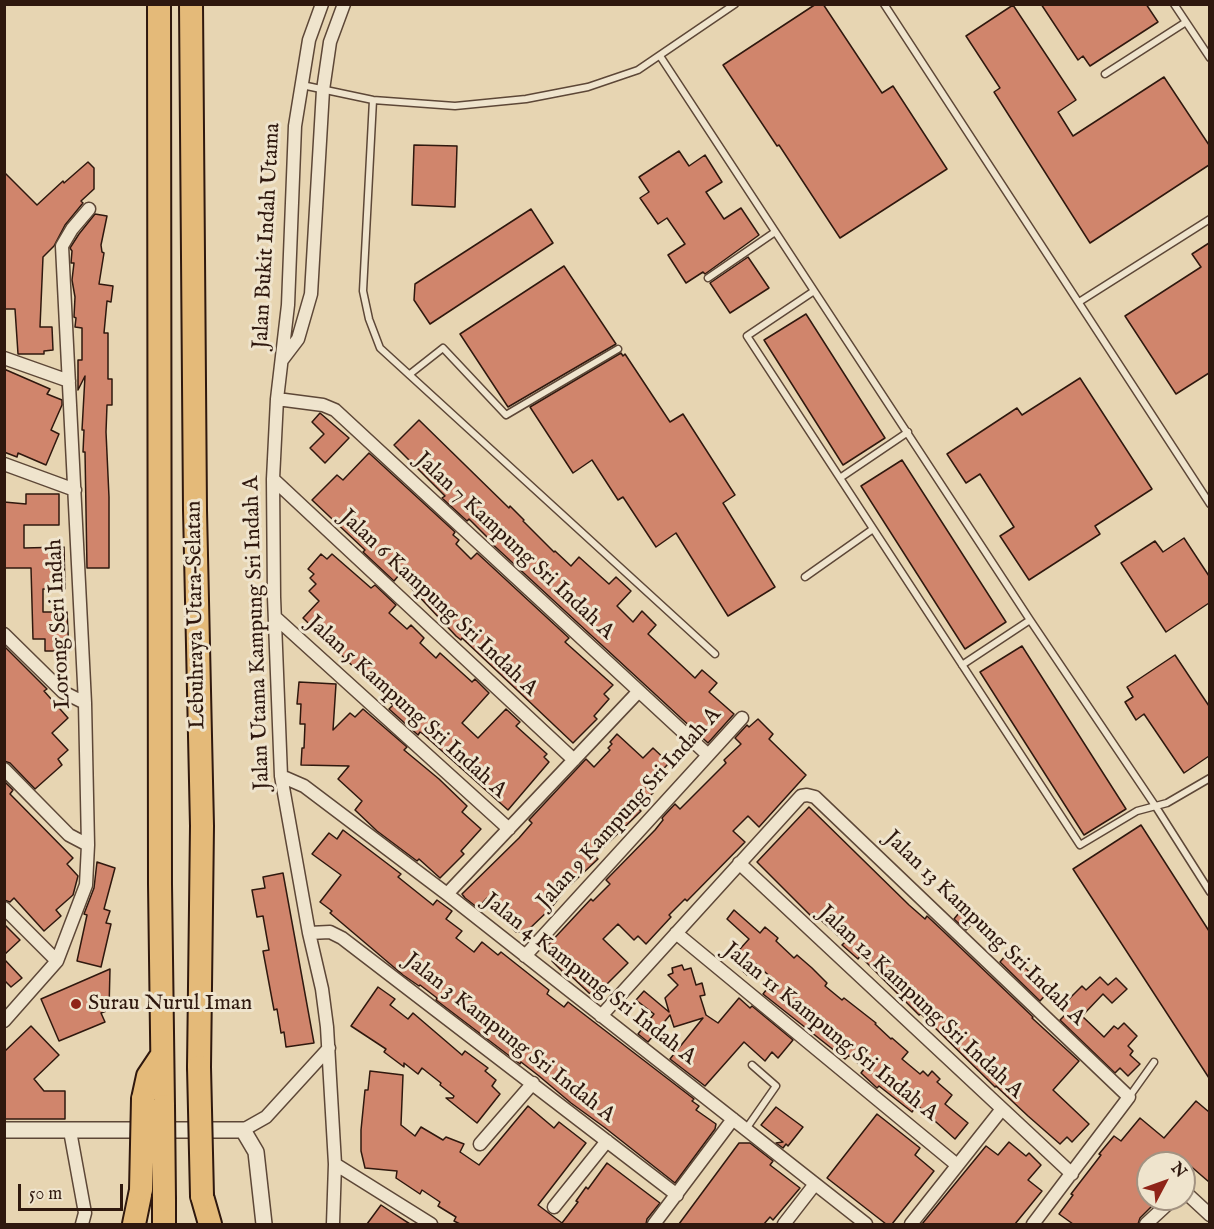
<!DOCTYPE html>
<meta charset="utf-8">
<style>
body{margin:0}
#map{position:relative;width:1214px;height:1229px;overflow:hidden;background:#e7d5b2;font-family:"IM FELL English",serif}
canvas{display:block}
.frame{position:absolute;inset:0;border:6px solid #2f180e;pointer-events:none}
.north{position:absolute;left:1136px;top:1151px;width:60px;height:60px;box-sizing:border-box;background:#efe4cd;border:2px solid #a29281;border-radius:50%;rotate:49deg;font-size:16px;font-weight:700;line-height:24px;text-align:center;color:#2f180e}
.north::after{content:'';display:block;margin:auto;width:21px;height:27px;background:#8f2418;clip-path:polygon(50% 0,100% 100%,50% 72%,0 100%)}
.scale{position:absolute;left:18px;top:1184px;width:105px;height:27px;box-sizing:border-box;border:3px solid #2f180e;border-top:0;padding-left:8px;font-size:18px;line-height:21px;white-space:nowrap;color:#2f180e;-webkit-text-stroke:4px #efe4cd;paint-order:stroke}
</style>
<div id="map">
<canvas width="1214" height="1229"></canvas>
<div class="frame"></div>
<div class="north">N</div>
<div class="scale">50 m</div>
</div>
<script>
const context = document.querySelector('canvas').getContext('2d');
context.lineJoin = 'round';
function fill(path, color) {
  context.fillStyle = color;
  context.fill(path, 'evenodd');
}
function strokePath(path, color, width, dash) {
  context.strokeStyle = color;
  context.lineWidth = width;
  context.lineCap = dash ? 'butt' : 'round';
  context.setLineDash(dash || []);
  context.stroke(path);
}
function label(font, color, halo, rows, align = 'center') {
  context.font = font + ' "IM FELL English",serif';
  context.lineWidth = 6;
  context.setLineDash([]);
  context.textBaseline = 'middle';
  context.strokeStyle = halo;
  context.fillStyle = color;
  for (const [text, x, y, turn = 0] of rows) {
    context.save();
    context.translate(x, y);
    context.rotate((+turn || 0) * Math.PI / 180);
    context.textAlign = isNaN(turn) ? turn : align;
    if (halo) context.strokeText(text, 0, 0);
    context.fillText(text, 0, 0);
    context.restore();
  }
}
const building = new Path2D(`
 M 816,4 L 823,4 L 882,93 L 893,86 L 947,169 L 840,238 L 779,145 L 777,146 L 723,65 Z
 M 1041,4 L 1146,4 L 1158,22 L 1090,66 L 1083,56 L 1078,60 Z
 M 1013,5 L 1076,100 L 1058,112 L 1073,136 L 1164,77 L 1209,145 L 1209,165 L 1090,243 L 994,92 L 1000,88 L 966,36 Z
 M 414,145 L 457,146 L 455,207 L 412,205 Z
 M 679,151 L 689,166 L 705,155 L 722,182 L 706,192 L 724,219 L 741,208 L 759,235 L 705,274 L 703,272 L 686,283 L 668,255 L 685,244 L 667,218 L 658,224 L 640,198 L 649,192 L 639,177 Z
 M 88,162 L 94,168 L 94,189 L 81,201 L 83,203 L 65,225 L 54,246 L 43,257 L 40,327 L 52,327 L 53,350 L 44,351 L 44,354 L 18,354 L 15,309 L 4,309 L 4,172 L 37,205 L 63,181 L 64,183 Z
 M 531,209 L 553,243 L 430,324 L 414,300 L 415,284 Z
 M 95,214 L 107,216 L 101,245 L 102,252 L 104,253 L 99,284 L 113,286 L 111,302 L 107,301 L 104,333 L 108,333 L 108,379 L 112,379 L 112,405 L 107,405 L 106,432 L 109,497 L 109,568 L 87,568 L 85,452 L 83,452 L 84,430 L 82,430 L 85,376 L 78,390 L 78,360 L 82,360 L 82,328 L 75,327 L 76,318 L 74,317 L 75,297 L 72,280 L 74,263 L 71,263 L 72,251 L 70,248 L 79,234 Z
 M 1209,243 L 1209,373 L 1176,394 L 1125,316 L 1201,267 L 1192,254 Z
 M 748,257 L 769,288 L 730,313 L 710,283 Z
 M 564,266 L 616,344 L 508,407 L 460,334 Z
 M 806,314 L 885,438 L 843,465 L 764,340 Z
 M 621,353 L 623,356 L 625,354 L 670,422 L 683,414 L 735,495 L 723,503 L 775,587 L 728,616 L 676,533 L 656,547 L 623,497 L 618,500 L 592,460 L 573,473 L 530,407 Z
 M 4,369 L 50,389 L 47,394 L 62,400 L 62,405 L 51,430 L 59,434 L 46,465 L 18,453 L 17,457 L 4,452 Z
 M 1080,378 L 1152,489 L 1095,526 L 1100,534 L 1029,580 L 1000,536 L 1014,527 L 980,474 L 966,483 L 947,454 L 1017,408 L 1022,415 Z
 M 320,413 L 349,438 L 325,463 L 310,448 L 324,434 L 312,422 Z
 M 419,420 L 509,508 L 510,506 L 524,520 L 523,521 L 554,552 L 555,551 L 571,566 L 579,557 L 609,584 L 616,577 L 631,591 L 617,606 L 633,622 L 642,611 L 656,625 L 648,634 L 695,678 L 702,670 L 717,683 L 709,692 L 734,714 L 708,743 L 489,541 L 490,540 L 469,519 L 467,521 L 442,498 L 445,496 L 394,445 Z
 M 369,453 L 455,532 L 453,535 L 459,540 L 456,544 L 471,559 L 477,553 L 569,638 L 565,642 L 613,685 L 604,694 L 609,699 L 594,716 L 597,719 L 573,743 L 462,638 L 461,640 L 456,636 L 399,575 L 394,581 L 363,552 L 365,550 L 312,500 L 337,475 L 343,480 Z
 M 902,460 L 1006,622 L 965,649 L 861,486 Z
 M 26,494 L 59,494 L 59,525 L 24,525 L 24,548 L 64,547 L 65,589 L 43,589 L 43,612 L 67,612 L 69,651 L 45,651 L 45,639 L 33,639 L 31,568 L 4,568 L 4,502 L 26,504 Z
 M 1184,538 L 1209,576 L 1209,603 L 1166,632 L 1121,563 L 1155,541 L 1163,552 Z
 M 321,554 L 327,559 L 332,554 L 371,588 L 375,585 L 396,605 L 389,613 L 407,629 L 411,625 L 424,638 L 420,643 L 436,658 L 440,653 L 472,682 L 475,679 L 489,693 L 462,723 L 478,738 L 506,709 L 520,722 L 516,726 L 547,754 L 544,757 L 549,762 L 508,810 L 423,734 L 420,732 L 418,735 L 389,709 L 393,705 L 303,618 L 319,601 L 309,591 L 316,584 L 310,578 L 314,574 L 308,569 Z
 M 4,646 L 47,689 L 44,691 L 68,718 L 52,733 L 68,750 L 58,759 L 62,765 L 35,789 L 10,763 L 4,761 Z
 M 1022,646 L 1126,809 L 1084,835 L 980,672 Z
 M 1175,655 L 1209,706 L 1209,756 L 1184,773 L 1144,714 L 1136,720 L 1125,702 L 1133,697 L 1127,687 Z
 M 299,682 L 336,684 L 333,730 L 350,713 L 355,717 L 363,709 L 407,747 L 404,750 L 439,779 L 467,806 L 462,812 L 481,829 L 461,851 L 464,854 L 440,878 L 419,859 L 417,861 L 377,831 L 355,810 L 362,801 L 338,779 L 349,766 L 301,765 L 302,748 L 304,748 L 305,724 L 300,724 L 301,704 L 297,704 Z
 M 758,719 L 773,734 L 769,739 L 806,775 L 759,827 L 748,816 L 733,831 L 745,842 L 687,901 L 685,899 L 669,915 L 671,917 L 646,944 L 638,936 L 634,940 L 618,924 L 603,939 L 628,963 L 596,995 L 589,993 L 568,973 L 566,975 L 552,961 L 558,955 L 548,945 L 591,899 L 593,901 L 610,884 L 606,880 L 655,830 L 663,820 L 662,818 L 675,804 L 680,809 L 726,763 L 724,760 L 741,744 L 735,738 L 747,725 L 749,727 Z
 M 617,734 L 643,758 L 653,748 L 669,763 L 646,787 L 653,793 L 638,808 L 641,811 L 595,856 L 598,859 L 566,889 L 551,908 L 525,933 L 516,932 L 503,919 L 506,917 L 487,898 L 478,908 L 465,898 L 462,894 L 519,838 L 532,823 L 529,820 L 586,759 L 594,767 L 610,750 L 608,748 L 612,744 L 610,742 Z
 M 4,781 L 13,790 L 10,794 L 73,858 L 67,864 L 78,876 L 73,895 L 56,910 L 61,916 L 44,931 L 14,898 L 10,902 L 4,900 Z
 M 809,807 L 909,905 L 925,919 L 927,916 L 943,931 L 1033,1017 L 1032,1018 L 1079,1061 L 1053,1090 L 1089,1124 L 1072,1142 L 1067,1137 L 1060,1144 L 1028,1116 L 996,1086 L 995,1087 L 921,1014 L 919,1015 L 860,956 L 858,959 L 842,945 L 845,942 L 813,913 L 810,915 L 757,862 Z
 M 1141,825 L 1209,931 L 1209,1078 L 1073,869 Z
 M 343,830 L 401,874 L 398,877 L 433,905 L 437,900 L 452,911 L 446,919 L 462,931 L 456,938 L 474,952 L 482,942 L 498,955 L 501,952 L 549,990 L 547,994 L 564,1007 L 568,1002 L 694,1099 L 692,1101 L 699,1106 L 696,1110 L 716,1124 L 715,1129 L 675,1183 L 604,1127 L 571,1103 L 539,1076 L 521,1062 L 520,1064 L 436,1000 L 437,998 L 420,985 L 419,986 L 403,975 L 330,913 L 332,911 L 320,902 L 341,875 L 312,854 L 329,833 L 337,839 Z
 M 97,862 L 115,868 L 104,909 L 110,911 L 106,923 L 111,924 L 101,967 L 77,961 L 87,915 L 84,914 L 94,888 Z
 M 283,873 L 314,1043 L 286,1047 L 284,1032 L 281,1033 L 277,1009 L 274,1010 L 263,951 L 269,950 L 263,916 L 257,917 L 252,890 L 265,888 L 263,877 Z
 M 963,908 L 976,920 L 966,930 L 954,919 Z
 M 734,910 L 760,933 L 765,927 L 778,938 L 776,941 L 794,958 L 797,955 L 812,968 L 827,983 L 825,986 L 842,1000 L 844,998 L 876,1023 L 875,1024 L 891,1039 L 892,1038 L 908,1052 L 902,1059 L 920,1074 L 923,1071 L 928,1076 L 932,1071 L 940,1079 L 937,1082 L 952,1095 L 945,1104 L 968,1123 L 955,1139 L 917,1105 L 912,1112 L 879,1086 L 877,1088 L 861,1073 L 864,1069 L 849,1055 L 845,1059 L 763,994 L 774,980 L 756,964 L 747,975 L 734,963 L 735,961 L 732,958 L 749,939 L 727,919 Z
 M 4,924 L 20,940 L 4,955 Z
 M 1011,949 L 1027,964 L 1024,967 L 1050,990 L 1040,1001 L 1000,962 Z
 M 4,959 L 22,978 L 11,987 L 4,980 Z
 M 682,965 L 684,970 L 691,968 L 696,985 L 702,983 L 705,995 L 700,996 L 706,1015 L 718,1023 L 739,998 L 750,1008 L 752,1006 L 793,1040 L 778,1058 L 772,1052 L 765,1061 L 744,1042 L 705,1086 L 670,1059 L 703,1018 L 674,1027 L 670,1015 L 648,1042 L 638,1034 L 654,1014 L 636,1000 L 644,991 L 669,1012 L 665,998 L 678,985 L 668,975 L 673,973 L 672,968 Z
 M 110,969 L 109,1010 L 101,1013 L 105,1022 L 59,1041 L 41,999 Z
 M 1100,977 L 1108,985 L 1116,978 L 1127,989 L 1112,1003 L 1103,994 L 1082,1016 L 1104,1037 L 1114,1026 L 1118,1029 L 1124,1023 L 1137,1036 L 1128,1046 L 1133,1051 L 1130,1055 L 1140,1064 L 1128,1076 L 1120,1068 L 1115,1073 L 1060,1020 L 1066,1014 L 1060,1008 L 1082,986 L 1086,990 Z
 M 378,987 L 395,999 L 390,1005 L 408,1019 L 413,1013 L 462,1055 L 465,1051 L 488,1068 L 485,1071 L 496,1080 L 492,1086 L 500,1094 L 477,1123 L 446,1098 L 453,1098 L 454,1096 L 440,1085 L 441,1083 L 422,1068 L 418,1074 L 404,1063 L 404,1067 L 384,1052 L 386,1049 L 351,1026 Z
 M 31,1026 L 59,1055 L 34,1079 L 44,1091 L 65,1091 L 65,1119 L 4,1119 L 4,1052 Z
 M 370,1071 L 403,1075 L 401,1125 L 415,1136 L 421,1127 L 443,1140 L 446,1137 L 464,1144 L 460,1152 L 479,1165 L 528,1106 L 554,1128 L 559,1122 L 586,1143 L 538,1205 L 562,1223 L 578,1202 L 576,1201 L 586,1187 L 588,1189 L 607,1163 L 660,1203 L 647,1219 L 646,1224 L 460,1224 L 454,1221 L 456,1217 L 438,1206 L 440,1202 L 422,1190 L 420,1194 L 396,1178 L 397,1171 L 365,1168 L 361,1151 L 361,1130 L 365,1090 L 368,1090 Z
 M 1196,1101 L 1209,1112 L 1209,1182 L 1187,1163 L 1148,1163 L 1148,1199 L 1159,1199 L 1140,1218 L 1138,1224 L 1073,1224 L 1059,1214 L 1073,1195 L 1071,1194 L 1101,1155 L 1099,1154 L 1114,1136 L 1121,1141 L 1140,1118 L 1164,1138 Z
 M 776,1107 L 803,1127 L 788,1146 L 786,1144 L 783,1148 L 776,1143 L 783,1142 L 761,1125 Z
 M 877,1114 L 920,1148 L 915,1155 L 934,1171 L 892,1224 L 886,1224 L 827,1178 Z
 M 1009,1142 L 1026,1156 L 1029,1153 L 1041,1165 L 1028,1180 L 1042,1191 L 1015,1224 L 922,1224 L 986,1146 L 998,1155 Z
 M 739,1143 L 750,1143 L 773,1161 L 770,1165 L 800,1188 L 773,1220 L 770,1217 L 764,1224 L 679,1224 Z
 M 381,1205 L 393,1213 L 410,1224 L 367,1224 Z`);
fill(building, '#d0856c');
strokePath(building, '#2f180e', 1.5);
const service = new Path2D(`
 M 884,4 L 1210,504
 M 1174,4 L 1210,58
 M 660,56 L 1030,620 L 1156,807 L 1210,892
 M 1105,74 L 1186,22
 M 302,85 L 373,100 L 455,106 L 526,99 L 588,87 L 638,70 L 735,4
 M 373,100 L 363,291 L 369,319 L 380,348 L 715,654
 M 708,278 L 775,232
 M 814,291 L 747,336 L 1080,845 L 1137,811 L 1167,803 L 1210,778
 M 1079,302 L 1210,219
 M 410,374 L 443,348 L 506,415 L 618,349
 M 840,478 L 908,432
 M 805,577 L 873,529
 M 962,665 L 1030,620
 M 1129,1097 L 1154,1062
 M 746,1129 L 776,1086 L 752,1065`);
const minor = new Path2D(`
 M 322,4 L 309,40 L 295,126 L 288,305 L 277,399 L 273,479 L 274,597 L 281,776 L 309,933 L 322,989 L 327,1027 L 335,1164 L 333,1224
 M 4,358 L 69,381
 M 282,360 L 298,339 L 311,294 L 323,90 L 330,42 L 344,4
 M 277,399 L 323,405 L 335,410 L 708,755
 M 4,464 L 75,490
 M 273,479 L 574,760
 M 276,618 L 509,829
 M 4,634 L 63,692 L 85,703
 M 4,769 L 69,835 L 88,845
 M 281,776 L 304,786 L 447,894 L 866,1224
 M 739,863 L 1072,1174
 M 447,894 L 639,691
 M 4,908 L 57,961
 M 309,933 L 330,932 L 342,938 L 677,1195
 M 676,933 L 957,1165
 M 525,956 L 742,718
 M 601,1016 L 801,796 L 807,795 L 815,797 L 1129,1097 L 1033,1224
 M 4,1021 L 57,961 L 86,885 L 88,845 L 85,703 L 62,246 L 72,229 L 89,209
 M 243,1130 L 266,1117 L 329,1048
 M 70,1131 L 85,1213 L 82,1224
 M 480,1144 L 533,1083
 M 335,1164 L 431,1224
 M 1184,1191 L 1210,1215
 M 554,1207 L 607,1141
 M 654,1224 L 733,1119
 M 784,1224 L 815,1184
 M 911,1224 L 1002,1109
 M 1146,1224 L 1173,1199`);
const tertiary = new Path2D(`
 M 4,1130 L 243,1130 L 256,1152 L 264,1224`);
const motorway = new Path2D(`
 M 159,4 L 160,884 L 163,1106
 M 191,4 L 195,510 L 202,826 L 199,1067
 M 143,1099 L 148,1076 L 162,1055
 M 202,1196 L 210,1224
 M 134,1224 L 141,1190
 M 164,1224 L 164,1200`);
strokePath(service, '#5d4737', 9);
strokePath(minor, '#5d4737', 15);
strokePath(tertiary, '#5d4737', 18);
strokePath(motorway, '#2f180e', 26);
strokePath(service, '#efe4cd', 6);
strokePath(minor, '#efe4cd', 12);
strokePath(tertiary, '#efe4cd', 15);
strokePath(motorway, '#e4ba79', 22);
const motorwayBridge = new Path2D(`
 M 199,1067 L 202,1196
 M 163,1106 L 164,1200
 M 141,1190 L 143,1099`);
strokePath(motorwayBridge, '#2f180e', 26, []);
strokePath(motorwayBridge, '#e4ba79', 22);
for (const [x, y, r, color] of [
 [76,1004,6,"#8f2418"]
]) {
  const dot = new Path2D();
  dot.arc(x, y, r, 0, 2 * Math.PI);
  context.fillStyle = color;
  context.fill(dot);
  strokePath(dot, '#efe4cd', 2);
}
label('22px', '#2f180e', '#efe4cd', [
 ["Jalan Bukit Indah Utama",268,236,-87],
 ["Jalan 7 Kampung Sri Indah A",514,547,43],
 ["Jalan 6 Kampung Sri Indah A",438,604,43],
 ["Lebuhraya Utara–Selatan",197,615,-91],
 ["Lorong Seri Indah",60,624,-93],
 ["Jalan Utama Kampung Sri Indah A",258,633,-92],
 ["Jalan 5 Kampung Sri Indah A",406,708,42],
 ["Jalan 9 Kampung Sri Indah A",630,809,-48],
 ["Jalan 13 Kampung Sri Indah A",984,929,44],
 ["Jalan 4 Kampung Sri Indah A",589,980,38],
 ["Jalan 12 Kampung Sri Indah A",920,1003,43],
 ["Jalan 11 Kampung Sri Indah A",830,1033,39],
 ["Jalan 3 Kampung Sri Indah A",509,1039,38]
]);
label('22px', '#2f180e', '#efe4cd', [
 ["Surau Nurul Iman",88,1004]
], 'left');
</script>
